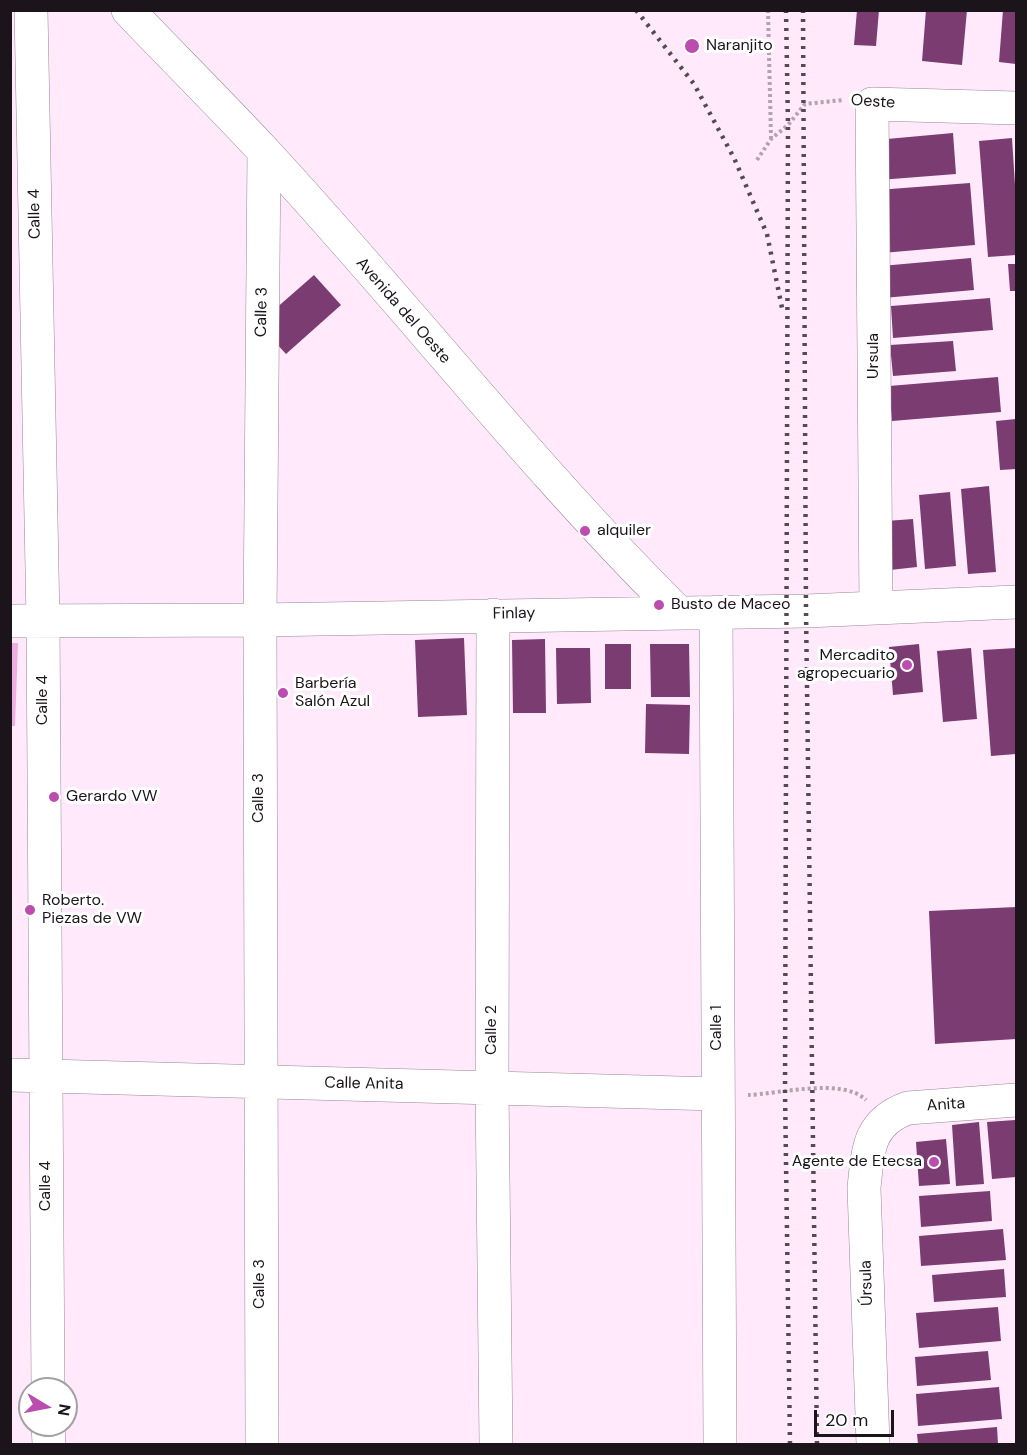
<!DOCTYPE html>
<meta charset="utf-8">
<style>
body{margin:0}
#map{position:relative;width:1027px;height:1455px;overflow:hidden;background:#ffe9fa;font-family:"DM Sans",sans-serif}
canvas{display:block}
.frame{position:absolute;inset:0;border:12px solid #1b141a;pointer-events:none}
.north{position:absolute;left:18px;top:1377px;width:60px;height:60px;box-sizing:border-box;background:#fff;border:2px solid #a4a1a3;border-radius:50%;rotate:100deg;font-size:16px;font-weight:700;line-height:24px;text-align:center;color:#1b141a}
.north::after{content:'';display:block;margin:auto;width:21px;height:27px;background:#ba4dad;clip-path:polygon(50% 0,100% 100%,50% 72%,0 100%)}
.scale{position:absolute;left:814px;top:1410px;width:80px;height:27px;box-sizing:border-box;border:3px solid #1b141a;border-top:0;padding-left:8px;font-size:18px;line-height:21px;white-space:nowrap;color:#1b141a;-webkit-text-stroke:4px #fff;paint-order:stroke}
</style>
<div id="map">
<canvas width="1027" height="1455"></canvas>
<div class="frame"></div>
<div class="north">N</div>
<div class="scale">20 m</div>
</div>
<script>
const context = document.querySelector('canvas').getContext('2d');
context.lineJoin = 'round';
function fill(path, color) {
  context.fillStyle = color;
  context.fill(path, 'evenodd');
}
function strokePath(path, color, width, dash) {
  context.strokeStyle = color;
  context.lineWidth = width;
  context.lineCap = dash ? 'butt' : 'round';
  context.setLineDash(dash || []);
  context.stroke(path);
}
function label(font, color, halo, rows, align = 'center') {
  context.font = font + ' "DM Sans",sans-serif';
  context.lineWidth = 6;
  context.setLineDash([]);
  context.textBaseline = 'middle';
  context.strokeStyle = halo;
  context.fillStyle = color;
  for (const [text, x, y, turn = 0] of rows) {
    context.save();
    context.translate(x, y);
    context.rotate((+turn || 0) * Math.PI / 180);
    context.textAlign = isNaN(turn) ? turn : align;
    if (halo) context.strokeText(text, 0, 0);
    context.fillText(text, 0, 0);
    context.restore();
  }
}
fill(new Path2D(`
 M 11,643 L 18,643 L 15,726 L 11,726 Z`), '#eeade3');
fill(new Path2D(`
 M 857,10 L 879,10 L 876,46 L 854,45 Z
 M 926,10 L 967,10 L 962,65 L 922,61 Z
 M 1003,10 L 1016,10 L 1016,64 L 999,62 Z
 M 953,133 L 956,174 L 879,180 L 876,140 Z
 M 1012,138 L 1016,200 L 1016,255 L 988,257 L 979,141 Z
 M 970,183 L 975,245 L 882,253 L 877,190 Z
 M 971,258 L 974,290 L 883,298 L 881,266 Z
 M 1008,264 L 1016,264 L 1016,291 L 1010,291 Z
 M 314,275 L 341,305 L 286,354 L 274,341 L 274,310 Z
 M 990,298 L 993,330 L 893,338 L 891,306 Z
 M 953,341 L 956,371 L 893,376 L 890,345 Z
 M 998,377 L 1001,412 L 892,421 L 889,386 Z
 M 1016,419 L 1016,469 L 1000,470 L 996,421 Z
 M 989,486 L 996,572 L 968,574 L 961,489 Z
 M 950,492 L 956,566 L 925,569 L 919,495 Z
 M 913,519 L 917,567 L 890,570 L 886,521 Z
 M 464,638 L 467,715 L 418,717 L 415,640 Z
 M 545,639 L 546,713 L 513,713 L 512,640 Z
 M 605,644 L 631,644 L 631,689 L 605,689 Z
 M 650,644 L 689,644 L 690,697 L 651,697 Z
 M 919,644 L 923,692 L 893,695 L 889,647 Z
 M 556,648 L 590,648 L 591,703 L 557,704 Z
 M 971,648 L 977,719 L 943,722 L 937,651 Z
 M 1016,648 L 1016,754 L 991,756 L 983,650 Z
 M 646,704 L 690,705 L 689,754 L 645,753 Z
 M 1016,907 L 1016,1039 L 935,1044 L 929,911 Z
 M 1015,1120 L 1016,1177 L 992,1179 L 987,1122 Z
 M 979,1122 L 984,1184 L 956,1186 L 952,1125 Z
 M 946,1139 L 950,1184 L 919,1186 L 916,1142 Z
 M 990,1191 L 992,1221 L 921,1227 L 919,1196 Z
 M 1003,1229 L 1006,1260 L 921,1266 L 919,1236 Z
 M 1004,1269 L 1006,1297 L 934,1302 L 932,1275 Z
 M 998,1307 L 1001,1341 L 919,1348 L 916,1313 Z
 M 988,1351 L 991,1380 L 917,1386 L 915,1357 Z
 M 999,1387 L 1002,1419 L 918,1426 L 916,1394 Z
 M 997,1427 L 998,1444 L 918,1444 L 917,1434 Z`), '#7b3c72');
const minor = new Path2D(`
 M 31,10 L 43,620 L 48,1389
 M 128,10 C 173,57 219,103 263,150 C 404,302 531,466 678,612
 M 876,608 L 872,104 L 1016,108
 M 716,612 L 720,1444
 M 493,615 L 492,1087 L 496,1444
 M 10,621 L 260,620 L 806,611 L 1016,602
 M 10,1075 L 717,1094
 M 48,1425 L 49,1444
 M 262,1444 L 260,620 L 264,151
 M 873,1444 L 864,1188 C 868,1150 868,1122 908,1108 L 1016,1100`);
strokePath(minor, '#988594', 34);
strokePath(new Path2D(`
 M 768,10 L 771,138
 M 757,160 L 771,139 L 788,125 L 805,104 L 843,100
 M 748,1095 C 778,1094 843,1077 866,1100`), '#b2a1ae', 4, [3, 3]);
strokePath(minor, '#fff', 33);
strokePath(new Path2D(`
 M 636,10 L 694,84 L 734,158 L 767,234 L 782,308
 M 786,10 L 788,125 L 785,1090 L 790,1444
 M 803,10 L 806,611 L 817,1444`), '#554a53', 4.5, [3, 6]);
for (const [x, y, r, color] of [
 [692,46,8,"#ba4dad"],
 [585,531,6,"#ba4dad"],
 [659,605,6,"#ba4dad"],
 [907,665,6,"#ba4dad"],
 [283,693,6,"#ba4dad"],
 [54,797,6,"#ba4dad"],
 [30,910,6,"#ba4dad"],
 [934,1162,6,"#ba4dad"]
]) {
  const dot = new Path2D();
  dot.arc(x, y, r, 0, 2 * Math.PI);
  context.fillStyle = color;
  context.fill(dot);
  strokePath(dot, '#fff', 2);
}
label('16px', '#1b141a', '#fff', [
 ["Naranjito",706,46],
 ["alquiler",597,531],
 ["Busto de Maceo",671,605],
 ["Mercadito",895,656,"right"],
 ["agropecuario",895,674,"right"],
 ["Barbería",295,684],
 ["Salón Azul",295,702],
 ["Gerardo VW",66,797],
 ["Roberto.",42,901],
 ["Piezas de VW",42,919],
 ["Agente de Etecsa",922,1162,"right"]
], 'left');
label('16px', '#1b141a', '#fff', [
 ["Oeste",873,102,4],
 ["Calle 4",35,214,-91],
 ["Avenida del Oeste",403,311,49],
 ["Calle 3",262,312,-89],
 ["Ursula",874,356,-90],
 ["Finlay",514,614,-1],
 ["Calle 4",43,700,-90],
 ["Calle 3",259,798,-90],
 ["Calle 1",717,1028,-90],
 ["Calle 2",492,1030,-90],
 ["Calle Anita",364,1084,1],
 ["Anita",946,1105,-4],
 ["Calle 4",46,1186,-90],
 ["Úrsula",867,1283,-92],
 ["Calle 3",260,1284,-90]
]);
</script>
